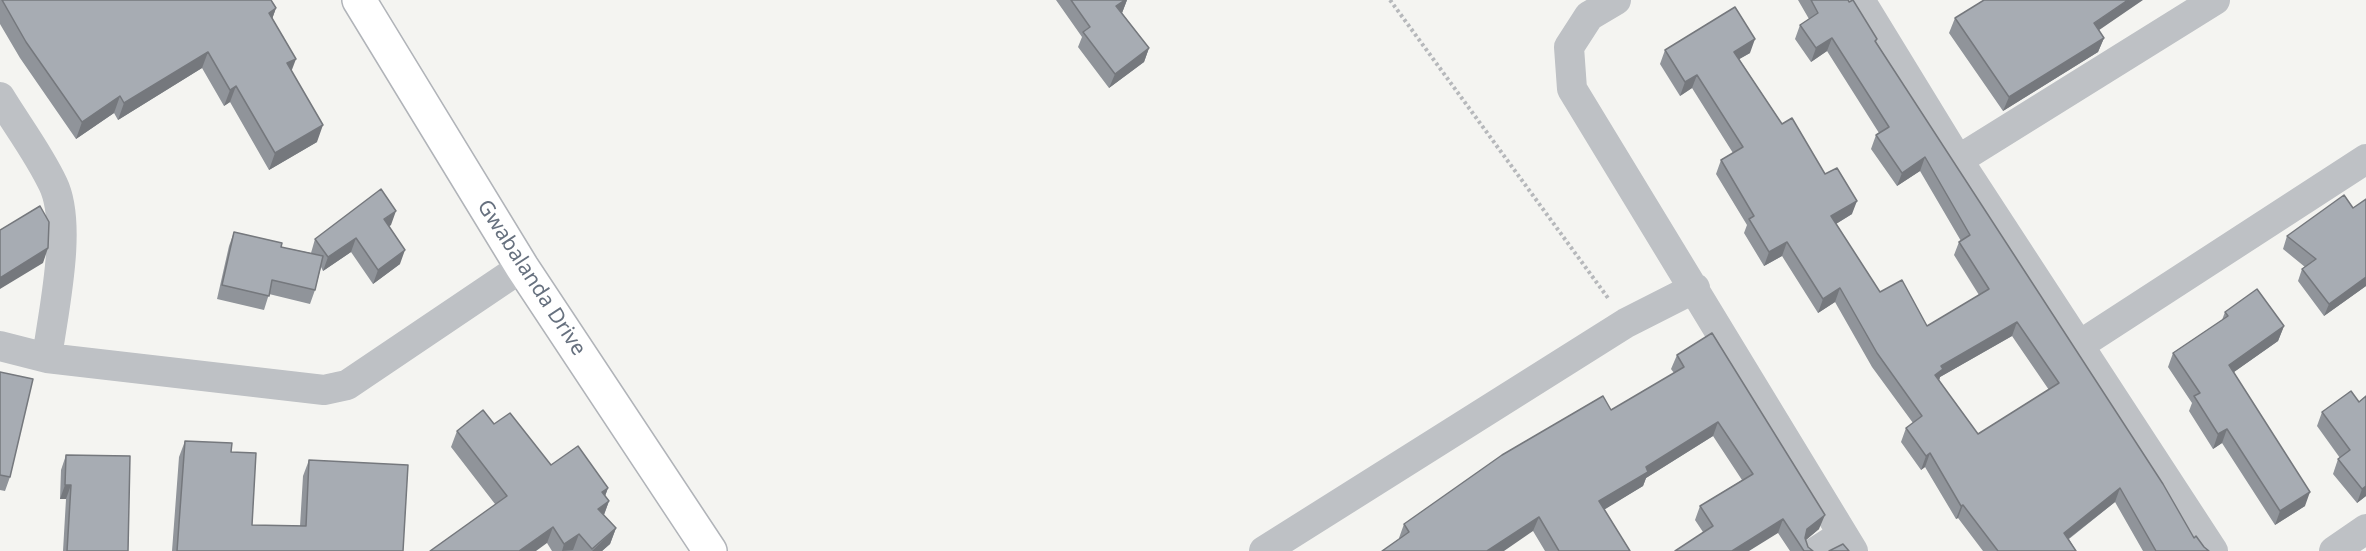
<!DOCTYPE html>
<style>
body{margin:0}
canvas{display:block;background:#f4f4f1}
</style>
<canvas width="2366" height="551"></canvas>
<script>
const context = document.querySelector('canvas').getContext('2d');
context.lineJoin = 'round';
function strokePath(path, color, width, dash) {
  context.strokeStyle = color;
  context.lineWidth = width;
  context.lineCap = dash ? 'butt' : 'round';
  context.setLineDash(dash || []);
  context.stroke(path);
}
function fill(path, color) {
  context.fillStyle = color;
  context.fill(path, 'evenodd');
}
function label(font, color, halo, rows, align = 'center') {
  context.font = font + ' "Noto Sans",sans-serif';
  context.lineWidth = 6;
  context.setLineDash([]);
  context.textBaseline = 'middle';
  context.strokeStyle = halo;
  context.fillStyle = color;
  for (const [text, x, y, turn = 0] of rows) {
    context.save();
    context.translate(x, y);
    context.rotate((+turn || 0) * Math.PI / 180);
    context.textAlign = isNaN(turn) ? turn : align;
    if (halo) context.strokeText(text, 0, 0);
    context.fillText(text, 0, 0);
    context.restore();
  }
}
const secondary = new Path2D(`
 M 359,0 L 522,267 L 710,551`);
strokePath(secondary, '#b1b4b9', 36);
strokePath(new Path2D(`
 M 1390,0 L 1608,298`), '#b6b8bb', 4, [3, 3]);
strokePath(new Path2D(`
 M 1616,0 L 1589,16 L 1569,47 L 1572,89 L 1853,551
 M 1860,0 L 1958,160 L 2213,551
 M 0,97 C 17,125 39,154 53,184 C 73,225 53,312 47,358
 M 1958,160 L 2215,0
 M 0,346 L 47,358 L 324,390 L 347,385 L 522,267
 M 2078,346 L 2366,159
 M 1264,551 L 1626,323 L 1695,288
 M 1817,551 L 1842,535
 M 2334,551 L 2366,529`), '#bec1c5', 30);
strokePath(secondary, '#fff', 33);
fill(new Path2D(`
 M 0,0 L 271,0 L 276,8 L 272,19 L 317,142 L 269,170 L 230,102 L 224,106 L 202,68 L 118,120 L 114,113 L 76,139 L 20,58 L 0,24 Z
 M 1056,0 L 1127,0 L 1122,13 L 1149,48 L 1144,62 L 1109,88 L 1078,47 L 1082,37 Z
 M 1798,0 L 1848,0 L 1877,39 L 1876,42 L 2194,538 L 2209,551 L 2143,551 L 2115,502 L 2069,539 L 2076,551 L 1983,551 L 1958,518 L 1956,519 L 1925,467 L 1921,470 L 1901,442 L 1906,428 L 1913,423 L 1872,367 L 1835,302 L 1818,313 L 1782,256 L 1764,266 L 1744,233 L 1747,225 L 1716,174 L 1721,160 L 1733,153 L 1692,88 L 1680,96 L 1660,64 L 1665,50 L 1750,53 L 1739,59 L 1782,124 L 1825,174 L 1852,214 L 1836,224 L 1880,292 L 1927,326 L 1979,295 L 1954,255 L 1959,242 L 1961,241 L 1920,171 L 1897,186 L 1871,149 L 1876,135 L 1879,133 L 1827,51 L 1811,62 L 1795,39 L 1800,25 L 1809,19 ZM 2012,336 L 2049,390 L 1978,434 L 1939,381 L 1940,377 Z
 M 1955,18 L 2099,31 L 2104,38 L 2098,52 L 2003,111 L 1949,33 Z
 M 391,225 L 389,226 L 400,264 L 373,284 L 351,252 L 323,271 L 321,267 L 315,290 L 310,304 L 269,294 L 264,310 L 217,299 L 229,246 L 234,232 L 281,247 L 311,253 L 315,239 Z
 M 2287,236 L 2366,286 L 2324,316 L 2298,281 L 2302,269 L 2305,267 L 2283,249 Z
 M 2225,312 L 2284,326 L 2278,341 L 2234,372 L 2305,506 L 2275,525 L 2222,443 L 2213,449 L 2189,411 L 2192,403 L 2168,367 L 2173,353 L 2222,320 Z
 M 1677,355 L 1819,529 L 1806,540 L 1808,547 L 1813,551 L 1790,551 L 1778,533 L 1703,532 L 1695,520 L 1700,506 L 1742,480 L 1713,436 L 1646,478 L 1643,486 L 1604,509 L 1630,551 L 1545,551 L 1533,531 L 1399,539 L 1399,538 L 1404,524 L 1611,410 L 1674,373 L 1671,369 Z
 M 0,372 L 10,477 L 5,491 L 0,490 Z
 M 2351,391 L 2366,496 L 2357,503 L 2333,474 L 2338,459 L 2340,458 L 2317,426 L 2322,412 Z
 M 494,424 L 551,465 L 608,488 L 605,496 L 609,501 L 604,515 L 616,528 L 610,544 L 602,551 L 552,551 L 547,543 L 495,504 L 451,447 L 457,431 Z
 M 185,441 L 231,452 L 252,525 L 300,526 L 303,476 L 309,460 L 403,551 L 172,551 L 179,457 Z
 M 66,455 L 128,551 L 63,551 L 66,499 L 60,499 L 61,470 Z`), '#90949a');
fill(new Path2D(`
 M 1125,0 L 1127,0 L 1122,13 L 1116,6 Z
 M 2128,0 L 2143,0 L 2089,37 L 2094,23 Z
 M 276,8 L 270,25 L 269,13 Z
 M 1832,38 L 1827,51 L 1811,62 L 1816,48 Z
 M 2104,38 L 2098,52 L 2003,111 L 2009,97 Z
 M 1755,39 L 1750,53 L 1729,65 L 1734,52 Z
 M 1149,48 L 1144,62 L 1109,88 L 1115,74 Z
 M 208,52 L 202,68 L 118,120 L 124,103 Z
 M 296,59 L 290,75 L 287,63 Z
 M 1697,75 L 1692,88 L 1680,96 L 1685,82 Z
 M 236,86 L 230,102 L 224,106 L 230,90 Z
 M 120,96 L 114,113 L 76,139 L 82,122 Z
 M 323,125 L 317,142 L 269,170 L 275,153 Z
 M 1925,157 L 1920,171 L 1897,186 L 1902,173 Z
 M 1857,201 L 1852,214 L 1826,230 L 1831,216 Z
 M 396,211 L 391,225 L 379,233 L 384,219 Z
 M 356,238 L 351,252 L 323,271 L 328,257 Z
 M 1787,242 L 1782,256 L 1764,266 L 1769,252 Z
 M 48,248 L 43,263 L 0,289 L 0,278 Z
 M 405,250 L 400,264 L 373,284 L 378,270 Z
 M 2366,277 L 2366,286 L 2324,316 L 2329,304 Z
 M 1840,288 L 1835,302 L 1818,313 L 1823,299 Z
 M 2017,322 L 2012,336 L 1940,377 L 1938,383 L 1935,375 L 1941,366 Z
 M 2284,326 L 2278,341 L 2224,379 L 2229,365 Z
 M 1718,422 L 1713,436 L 1646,478 L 1643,486 L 1594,516 L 1599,501 L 1646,467 Z
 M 2227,429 L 2222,443 L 2213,449 L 2218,434 Z
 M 1930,453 L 1925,467 L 1921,470 L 1926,456 Z
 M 65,485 L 71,485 L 66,499 L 60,499 Z
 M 2366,486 L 2366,496 L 2357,503 L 2362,489 Z
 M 608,488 L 602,504 L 602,492 Z
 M 2120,488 L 2115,502 L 2059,546 L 2064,533 Z
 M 2310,492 L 2305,506 L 2275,525 L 2280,511 Z
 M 609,501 L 603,517 L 598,509 Z
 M 1963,505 L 1958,518 L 1956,519 L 1961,506 Z
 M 1825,515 L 1819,529 L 1801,544 L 1807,529 Z
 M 1539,517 L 1533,531 L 1504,551 L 1487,551 Z
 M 1783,519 L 1778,533 L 1749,551 L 1732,551 Z
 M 553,527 L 547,543 L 536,551 L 519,551 Z
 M 616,528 L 610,544 L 602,551 L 592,551 Z
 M 579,534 L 573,550 L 562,551 L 564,544 Z`), '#75787d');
const building = new Path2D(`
 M 2,0 L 271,0 L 276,8 L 269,13 L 296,59 L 287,63 L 323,125 L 275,153 L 236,86 L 230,90 L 208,52 L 124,103 L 120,96 L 82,122 L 26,42 Z
 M 1071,0 L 1125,0 L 1116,6 L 1149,48 L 1115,74 L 1083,32 L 1090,27 Z
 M 1811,0 L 1848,0 L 1849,2 L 1853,0 L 1877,39 L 1875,41 L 2163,484 L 2194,538 L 2196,536 L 2204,547 L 2209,551 L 2156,551 L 2120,488 L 2064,533 L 2076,551 L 1998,551 L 1963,505 L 1961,506 L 1930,453 L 1926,456 L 1906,428 L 1922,416 L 1877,353 L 1840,288 L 1823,299 L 1787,242 L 1769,252 L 1749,219 L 1754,216 L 1721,160 L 1743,147 L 1697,75 L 1685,82 L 1665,50 L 1735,7 L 1755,39 L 1734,52 L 1782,124 L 1792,118 L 1825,174 L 1837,168 L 1857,201 L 1831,216 L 1880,292 L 1902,280 L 1927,326 L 1989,289 L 1959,242 L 1970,235 L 1925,157 L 1902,173 L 1876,135 L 1889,127 L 1832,38 L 1816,48 L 1800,25 L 1818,13 ZM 2017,322 L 2059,383 L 1978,434 L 1935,375 L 1943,369 L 1941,366 Z
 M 1984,0 L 2128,0 L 2094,23 L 2104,38 L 2009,97 L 1955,18 Z
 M 381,189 L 396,211 L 384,219 L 405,250 L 378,270 L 356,238 L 328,257 L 315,239 Z
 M 2344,195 L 2353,208 L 2366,199 L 2366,277 L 2329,304 L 2302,269 L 2316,259 L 2287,236 Z
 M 40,206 L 49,222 L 48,248 L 0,278 L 0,230 Z
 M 234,232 L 282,243 L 281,247 L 323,256 L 315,290 L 272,280 L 269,296 L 222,285 Z
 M 2257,289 L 2284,326 L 2229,365 L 2310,492 L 2280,511 L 2227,429 L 2218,434 L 2194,396 L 2200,393 L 2173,353 L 2228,316 L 2225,312 Z
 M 1712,333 L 1825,515 L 1807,529 L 1805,538 L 1808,547 L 1813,551 L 1804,551 L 1783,519 L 1732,551 L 1675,551 L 1713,526 L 1700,506 L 1753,474 L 1718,422 L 1646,467 L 1648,472 L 1599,501 L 1630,551 L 1559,551 L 1539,517 L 1487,551 L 1382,551 L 1409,532 L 1404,524 L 1502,455 L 1603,396 L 1611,410 L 1684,367 L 1677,355 Z
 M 0,372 L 33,379 L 10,477 L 0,475 Z
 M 2351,391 L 2359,402 L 2366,396 L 2366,486 L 2362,489 L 2338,459 L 2350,450 L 2322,412 Z
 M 483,410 L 494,424 L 510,413 L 551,465 L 578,446 L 608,488 L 602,492 L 609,501 L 598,509 L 616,528 L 592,549 L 579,534 L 564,544 L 553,527 L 519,551 L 430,551 L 507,496 L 457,431 Z
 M 185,441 L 232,443 L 231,452 L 256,453 L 252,525 L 306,526 L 309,460 L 408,465 L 403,551 L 177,551 Z
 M 66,455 L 130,456 L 128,551 L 67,551 L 71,485 L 65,485 Z
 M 1843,544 L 1849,551 L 1829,551 Z`);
fill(building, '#a7acb3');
strokePath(building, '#75787d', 1.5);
label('21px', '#67717f', '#fff', [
 ["Gwabalanda Drive",531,278,57]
]);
</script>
